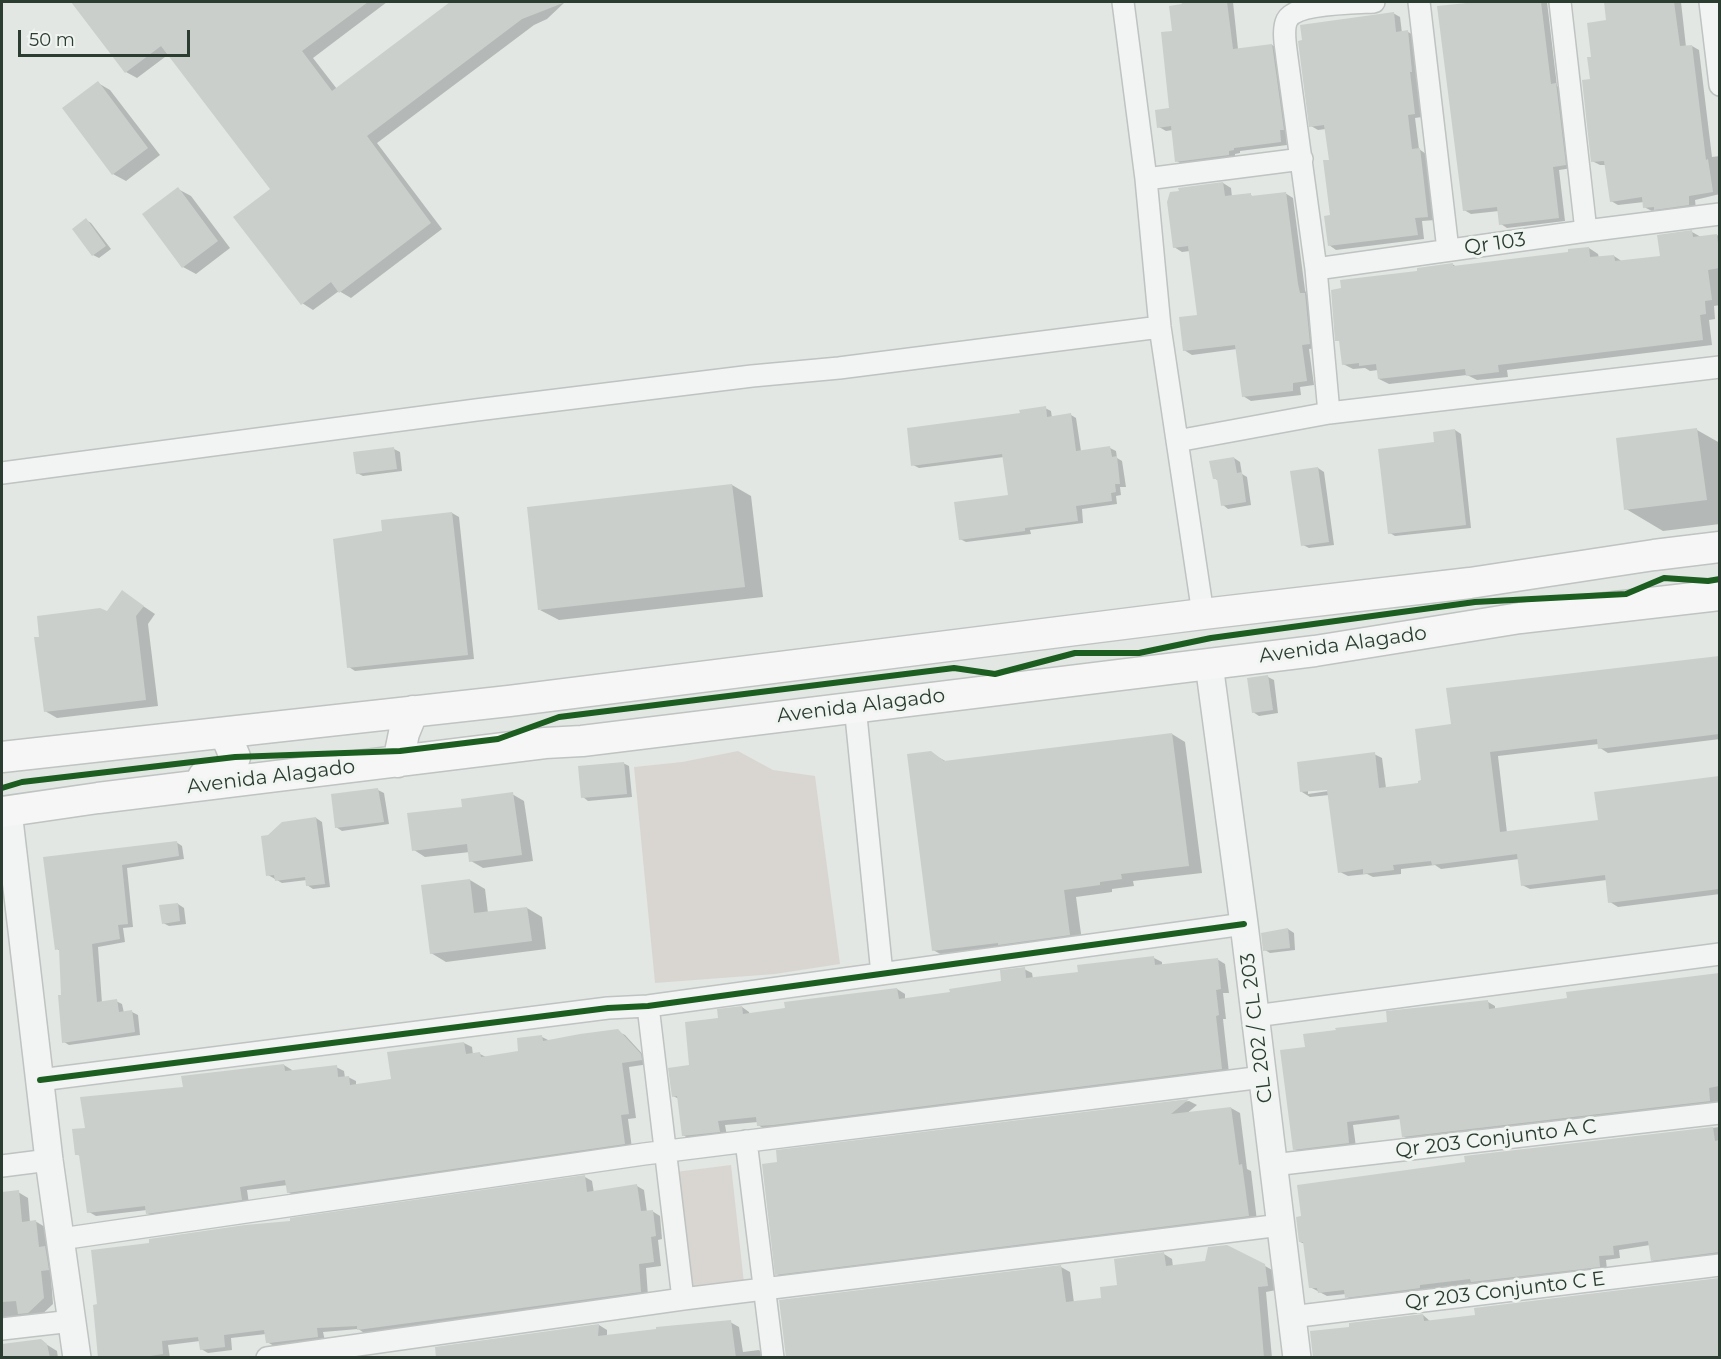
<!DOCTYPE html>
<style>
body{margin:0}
#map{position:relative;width:1721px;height:1359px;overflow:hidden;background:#e2e7e4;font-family:Montserrat,sans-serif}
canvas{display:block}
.frame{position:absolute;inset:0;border:3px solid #2b3d31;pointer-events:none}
.scale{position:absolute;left:18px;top:30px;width:172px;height:27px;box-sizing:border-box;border:3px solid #2b3d31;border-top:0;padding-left:8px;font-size:18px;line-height:21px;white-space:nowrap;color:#2b3d31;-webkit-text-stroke:4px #f0f5f2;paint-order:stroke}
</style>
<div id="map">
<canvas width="1721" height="1359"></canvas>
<div class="frame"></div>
<div class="scale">50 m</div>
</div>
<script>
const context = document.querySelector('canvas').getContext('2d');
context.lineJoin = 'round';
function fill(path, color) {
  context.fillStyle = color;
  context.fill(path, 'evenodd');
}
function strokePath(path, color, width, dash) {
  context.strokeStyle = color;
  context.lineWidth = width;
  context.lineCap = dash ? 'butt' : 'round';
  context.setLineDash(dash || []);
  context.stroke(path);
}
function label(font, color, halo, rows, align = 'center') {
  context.font = font + ' Montserrat,sans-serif';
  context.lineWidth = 6;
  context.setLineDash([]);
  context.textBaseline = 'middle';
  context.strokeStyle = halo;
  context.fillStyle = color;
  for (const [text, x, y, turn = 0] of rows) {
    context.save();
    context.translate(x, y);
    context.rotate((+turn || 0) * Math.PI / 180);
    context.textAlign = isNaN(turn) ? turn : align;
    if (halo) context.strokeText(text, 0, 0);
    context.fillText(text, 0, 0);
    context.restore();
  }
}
fill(new Path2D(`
 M 738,751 L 773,770 L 815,776 L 840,964 L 775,974 L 655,983 L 634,767 L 682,762 Z
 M 731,1165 L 744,1283 L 690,1289 L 675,1172 Z`), '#d9d6d2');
fill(new Path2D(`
 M 73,2 L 387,2 L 313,58 L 337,89 L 452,2 L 565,2 L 547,19 L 534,25 L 377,143 L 442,229 L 351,298 L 339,291 L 313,310 L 302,303 L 272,190 L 169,54 L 137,78 L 126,72 Z
 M 1183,2 L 1233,2 L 1238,49 L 1272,45 L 1279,49 L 1290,133 L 1286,134 L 1287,145 L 1240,151 L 1240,153 L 1235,154 L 1235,158 L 1183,165 L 1177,161 L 1173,130 L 1166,131 L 1159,127 L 1171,110 L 1173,32 L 1183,5 Z
 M 1480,2 L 1547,2 L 1557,86 L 1563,89 L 1572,168 L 1559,170 L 1565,221 L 1507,228 L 1501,224 L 1499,211 L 1471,214 L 1464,210 L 1438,7 Z
 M 1605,2 L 1681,2 L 1686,47 L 1692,46 L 1699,50 L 1712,157 L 1720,156 L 1720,194 L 1695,200 L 1696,209 L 1663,213 L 1659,210 L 1652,211 L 1644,207 L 1644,202 L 1618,205 L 1611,201 L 1606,165 L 1600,165 L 1592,161 L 1593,58 L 1608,22 Z
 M 1393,13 L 1400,17 L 1402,33 L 1408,32 L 1415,36 L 1419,75 L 1417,76 L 1422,117 L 1415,118 L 1419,149 L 1426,154 L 1435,220 L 1422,221 L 1424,239 L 1336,250 L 1329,245 L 1331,216 L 1330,161 L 1326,129 L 1318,130 L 1311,126 Z
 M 98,83 L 110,90 L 160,155 L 126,181 L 113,174 Z
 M 1223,183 L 1231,188 L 1232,197 L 1250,195 L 1255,197 L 1285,193 L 1293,198 L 1305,290 L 1307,295 L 1313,299 L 1317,348 L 1309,349 L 1314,385 L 1300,387 L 1301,395 L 1251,401 L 1243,396 L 1237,349 L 1192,355 L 1184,350 L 1198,316 L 1190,251 L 1182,252 L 1174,247 Z
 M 178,189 L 191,196 L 230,248 L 196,274 L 183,267 Z
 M 86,220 L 91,223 L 111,249 L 99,258 L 93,255 Z
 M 1692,232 L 1701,237 L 1717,235 L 1720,237 L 1720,274 L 1718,275 L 1720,305 L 1714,306 L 1715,319 L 1709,320 L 1712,345 L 1507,370 L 1508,377 L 1477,380 L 1467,375 L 1389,384 L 1379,379 L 1378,370 L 1370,371 L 1365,368 L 1353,369 L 1343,364 L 1341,342 L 1337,340 L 1419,272 L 1452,264 L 1457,267 L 1570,253 L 1589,248 L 1598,254 L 1599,258 L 1614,256 L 1623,262 L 1661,257 Z
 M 1045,408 L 1051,411 L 1052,418 L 1071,415 L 1076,418 L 1081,451 L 1110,448 L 1116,451 L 1117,458 L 1122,461 L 1126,487 L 1120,487 L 1121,495 L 1116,496 L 1117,504 L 1082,509 L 1083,523 L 1030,530 L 1031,534 L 966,542 L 960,539 L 1009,496 L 1004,457 L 919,468 L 913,465 L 1021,415 Z
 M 1455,430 L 1461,434 L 1471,528 L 1395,536 L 1390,533 L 1435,443 Z
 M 1697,430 L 1720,443 L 1720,524 L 1663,531 L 1626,509 Z
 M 394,449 L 400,452 L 402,471 L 363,476 L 357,473 Z
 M 1234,458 L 1240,462 L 1242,474 L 1247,477 L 1251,505 L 1228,509 L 1223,505 L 1219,481 L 1214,478 Z
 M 1318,468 L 1324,472 L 1334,545 L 1309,548 L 1303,545 Z
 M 732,485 L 751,496 L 763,597 L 559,620 L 540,610 Z
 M 452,513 L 459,517 L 474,659 L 355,671 L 349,667 L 384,532 Z
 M 122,592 L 155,614 L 148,624 L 158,706 L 57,718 L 45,711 L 107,613 Z
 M 1720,657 L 1720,739 L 1608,753 L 1600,748 L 1599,744 L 1498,756 L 1507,833 L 1599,821 L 1596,793 L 1720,777 L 1720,894 L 1618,907 L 1610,902 L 1607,880 L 1530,889 L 1522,885 L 1519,859 L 1441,869 L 1435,865 L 1401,869 L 1401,874 L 1373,877 L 1367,874 L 1348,876 L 1340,872 L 1329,795 L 1310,797 L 1302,792 L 1299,764 L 1374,754 L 1382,758 L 1386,788 L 1420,784 L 1423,782 L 1452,726 L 1570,676 ZM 1334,787 L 1335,790 L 1308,794 L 1308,791 Z
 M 1268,677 L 1274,680 L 1278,713 L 1259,716 L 1253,712 Z
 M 1172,734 L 1185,742 L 1202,873 L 1133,881 L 1134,886 L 1112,889 L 1112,892 L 1076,897 L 1082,941 L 946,957 L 933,950 L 931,753 L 947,762 Z
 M 623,763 L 629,766 L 632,797 L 588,801 L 583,797 Z
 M 378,790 L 384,793 L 389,824 L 342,831 L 336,827 Z
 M 512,794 L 524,801 L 533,861 L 483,868 L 471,861 L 470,852 L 425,857 L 414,850 L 464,808 Z
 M 316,818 L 322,822 L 330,887 L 313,889 L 307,885 L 307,880 L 282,883 L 268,875 Z
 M 176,842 L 182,846 L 184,859 L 127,868 L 133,927 L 123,928 L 125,942 L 98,947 L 102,1003 L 116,1001 L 122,1004 L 124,1013 L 132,1012 L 138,1015 L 140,1035 L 69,1045 L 64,1042 L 61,951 L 57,949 L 45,858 Z
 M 470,880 L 485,889 L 488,913 L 527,908 L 542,917 L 546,949 L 446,962 L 431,953 Z
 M 178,904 L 184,908 L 186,924 L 169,926 L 163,923 Z
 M 1288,929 L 1294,933 L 1295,950 L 1270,953 L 1265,950 Z
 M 1154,958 L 1162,962 L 1162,966 L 1217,959 L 1225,964 L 1229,993 L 1223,993 L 1226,1019 L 1223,1019 L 1229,1073 L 766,1130 L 758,1125 L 758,1122 L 725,1125 L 727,1136 L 691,1140 L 683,1135 L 679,1099 L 673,1096 L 719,1020 L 742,1007 L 749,1012 L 750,1015 L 897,989 L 905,994 L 905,999 L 951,994 L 1002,982 L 1024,969 L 1032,973 L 1033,979 L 1080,973 Z
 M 1720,974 L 1720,1105 L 1410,1140 L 1403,1136 L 1401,1119 L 1353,1125 L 1356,1147 L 1302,1153 L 1294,1149 L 1306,1049 L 1389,1023 L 1488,1002 L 1495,1006 L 1495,1009 L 1569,1000 L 1568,993 Z
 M 617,1031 L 625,1035 L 648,1060 L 649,1064 L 629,1067 L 636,1118 L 628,1119 L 632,1148 L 296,1197 L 288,1192 L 288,1185 L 247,1190 L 249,1204 L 155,1217 L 147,1213 L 147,1210 L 96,1216 L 89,1212 L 81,1157 L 77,1154 L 86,1129 L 184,1088 L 284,1065 L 292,1070 L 292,1072 L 336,1067 L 344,1071 L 345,1078 L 348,1077 L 356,1081 L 356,1086 L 392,1080 L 464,1043 L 472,1047 L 473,1055 L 480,1054 L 486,1057 L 520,1052 L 542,1037 L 550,1041 Z
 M 1189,1101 L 1197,1105 L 1186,1114 L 1231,1108 L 1240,1113 L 1247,1169 L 1251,1171 L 1257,1221 L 786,1279 L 777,1274 L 777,1152 Z
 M 1720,1127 L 1720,1257 L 1659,1264 L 1652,1260 L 1650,1245 L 1619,1250 L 1620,1258 L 1606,1260 L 1607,1270 L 1480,1286 L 1475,1283 L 1427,1289 L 1427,1292 L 1354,1301 L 1347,1297 L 1346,1294 L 1327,1296 L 1310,1287 L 1305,1244 L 1300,1242 L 1467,1163 L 1466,1157 Z
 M 585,1177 L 592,1181 L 594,1193 L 637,1186 L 644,1190 L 647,1212 L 652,1211 L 660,1216 L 662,1239 L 658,1240 L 661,1266 L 646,1268 L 648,1296 L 366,1334 L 358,1329 L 323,1332 L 325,1341 L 278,1348 L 267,1342 L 266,1334 L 231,1338 L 232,1350 L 208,1353 L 201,1349 L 200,1341 L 168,1345 L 170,1358 L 100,1358 L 292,1222 Z
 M 18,1192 L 28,1198 L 30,1222 L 35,1221 L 45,1227 L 48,1250 L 55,1253 L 58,1275 L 51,1277 L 53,1304 L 38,1318 L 2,1328 L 2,1194 Z
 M 1164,1254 L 1172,1259 L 1173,1267 L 1265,1266 L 1274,1271 L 1276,1290 L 1266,1292 L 1272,1358 L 787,1358 L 1061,1267 L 1070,1272 L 1074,1303 L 1103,1299 Z
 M 1720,1279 L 1720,1358 L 1314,1358 L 1350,1328 L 1423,1315 L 1431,1322 L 1477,1316 L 1476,1309 Z
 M 730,1322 L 739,1327 L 743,1352 L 759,1350 L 768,1358 L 438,1358 L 436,1348 L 599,1325 L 607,1330 L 607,1337 Z
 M 41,1341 L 57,1351 L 58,1358 L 2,1358 L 2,1343 L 4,1346 Z`), '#0003');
fill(new Path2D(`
 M 71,2 L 368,2 L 302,51 L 332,91 L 450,2 L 563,2 L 563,3 L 522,19 L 367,136 L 431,223 L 339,293 L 331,282 L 301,305 L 233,217 L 270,189 L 161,46 L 125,73 Z
 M 1181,2 L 1227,2 L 1233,49 L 1272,44 L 1284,130 L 1280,130 L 1281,142 L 1234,148 L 1234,150 L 1229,151 L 1229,155 L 1175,162 L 1171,126 L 1157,128 L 1155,110 L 1169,108 L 1161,32 L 1172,31 L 1169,6 L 1182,4 Z
 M 1477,2 L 1541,2 L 1551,84 L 1556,83 L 1566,165 L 1553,167 L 1559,218 L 1499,225 L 1497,207 L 1463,211 L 1437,6 Z
 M 1604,2 L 1674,2 L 1680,46 L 1692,45 L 1706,160 L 1708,159 L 1713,192 L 1689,196 L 1689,205 L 1654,210 L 1654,207 L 1643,208 L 1642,197 L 1610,202 L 1604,161 L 1591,162 L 1582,80 L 1590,79 L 1587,57 L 1591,57 L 1587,23 L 1606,20 Z
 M 1394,12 L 1396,32 L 1408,30 L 1412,72 L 1410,72 L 1415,114 L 1408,115 L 1412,149 L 1420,148 L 1428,217 L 1415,218 L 1418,235 L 1328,246 L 1324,216 L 1330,215 L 1323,160 L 1329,160 L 1324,125 L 1309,127 L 1298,41 L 1302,40 L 1300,25 Z
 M 98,81 L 148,148 L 112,175 L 62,108 Z
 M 1223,182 L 1225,196 L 1251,193 L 1251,196 L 1286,192 L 1298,284 L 1300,293 L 1305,293 L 1310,344 L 1302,345 L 1307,381 L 1293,383 L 1293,391 L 1242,397 L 1235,345 L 1183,351 L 1179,317 L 1197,315 L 1188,246 L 1173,248 L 1167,202 L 1170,192 L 1179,191 L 1178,188 Z
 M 178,187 L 218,241 L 182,268 L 142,214 Z
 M 86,218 L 106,246 L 92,256 L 72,229 Z
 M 1692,230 L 1693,237 L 1717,234 L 1719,253 L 1719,268 L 1708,270 L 1712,300 L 1705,301 L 1706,314 L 1700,315 L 1703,340 L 1498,365 L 1499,372 L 1466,376 L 1465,369 L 1378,379 L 1376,364 L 1359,366 L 1359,363 L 1342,365 L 1339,341 L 1335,341 L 1331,290 L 1341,288 L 1340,280 L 1417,271 L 1417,268 L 1453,263 L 1453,266 L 1568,252 L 1568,249 L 1589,247 L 1590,257 L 1614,255 L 1615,261 L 1660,256 L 1657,235 Z
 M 1046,406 L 1047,417 L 1071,413 L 1076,451 L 1110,446 L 1112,457 L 1117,456 L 1120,484 L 1115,484 L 1116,492 L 1111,493 L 1112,501 L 1076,506 L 1078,521 L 1025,528 L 1025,531 L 959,540 L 954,502 L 1008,495 L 1002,454 L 911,466 L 907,428 L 1020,413 L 1019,410 Z
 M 1697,428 L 1707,500 L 1624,510 L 1616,438 Z
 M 1455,429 L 1466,525 L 1388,534 L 1378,449 L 1434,442 L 1433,432 Z
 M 394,447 L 397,469 L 356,474 L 353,452 Z
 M 1234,457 L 1237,473 L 1242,472 L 1246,502 L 1221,506 L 1217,479 L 1213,479 L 1209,461 Z
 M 1318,467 L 1329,542 L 1301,546 L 1290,471 Z
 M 732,484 L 745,587 L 538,610 L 527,507 Z
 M 452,512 L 468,655 L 347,668 L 333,539 L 382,531 L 381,520 Z
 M 122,590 L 144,606 L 136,616 L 146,700 L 44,712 L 34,637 L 39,637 L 37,616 L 100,608 L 107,611 Z
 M 1719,656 L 1719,734 L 1598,749 L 1597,739 L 1490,752 L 1500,832 L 1598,820 L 1594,792 L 1719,776 L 1719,889 L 1608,903 L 1605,875 L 1521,886 L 1517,854 L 1432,865 L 1431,861 L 1393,865 L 1394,870 L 1363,874 L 1363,869 L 1338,873 L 1327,790 L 1300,792 L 1297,762 L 1375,752 L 1379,788 L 1418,783 L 1418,781 L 1421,780 L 1415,729 L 1451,724 L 1446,688 Z
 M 1268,675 L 1273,710 L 1252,713 L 1247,678 Z
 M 1172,733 L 1189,866 L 1121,874 L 1122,879 L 1100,882 L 1100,885 L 1064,890 L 1070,935 L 998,945 L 998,943 L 932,951 L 907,754 L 931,751 L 944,761 Z
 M 624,762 L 627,794 L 581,798 L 578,766 Z
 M 378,788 L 384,822 L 335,828 L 331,794 Z
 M 513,792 L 522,855 L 469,862 L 467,844 L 412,851 L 407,813 L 462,807 L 461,799 Z
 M 316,817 L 325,884 L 306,886 L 305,877 L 275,881 L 274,875 L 266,876 L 261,836 L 268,835 L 282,822 Z
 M 177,841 L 179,856 L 122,865 L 128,924 L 118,925 L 120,939 L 92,944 L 97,1002 L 117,999 L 119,1012 L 132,1010 L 135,1032 L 62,1043 L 58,995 L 61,995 L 59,949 L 55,950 L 43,857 Z
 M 470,879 L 474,913 L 527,907 L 532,941 L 430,954 L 421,885 Z
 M 178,903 L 180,921 L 162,924 L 159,905 Z
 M 1288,928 L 1290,948 L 1263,951 L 1261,933 Z
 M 1154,956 L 1155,965 L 1218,958 L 1221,989 L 1216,990 L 1219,1015 L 1216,1016 L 1222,1069 L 773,1125 L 757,1126 L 756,1117 L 718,1121 L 720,1132 L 682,1136 L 677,1096 L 672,1097 L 668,1068 L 689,1065 L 685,1022 L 718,1018 L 717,1009 L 742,1006 L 743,1014 L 785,1008 L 784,1002 L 897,988 L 899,999 L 950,992 L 949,989 L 1001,981 L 1000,970 L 1025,967 L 1026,978 L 1078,972 L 1077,965 Z
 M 1719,973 L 1719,1086 L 1709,1088 L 1710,1101 L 1402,1137 L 1399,1115 L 1347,1122 L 1349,1143 L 1293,1150 L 1280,1050 L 1305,1047 L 1303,1034 L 1336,1030 L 1335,1028 L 1387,1022 L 1386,1011 L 1488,1000 L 1489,1009 L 1567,998 L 1566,992 Z
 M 618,1029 L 641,1054 L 642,1060 L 622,1063 L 629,1114 L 621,1115 L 625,1144 L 287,1193 L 285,1180 L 240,1187 L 242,1200 L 146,1214 L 145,1206 L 87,1213 L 79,1155 L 75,1155 L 72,1129 L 85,1128 L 80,1097 L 183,1087 L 181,1076 L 284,1064 L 285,1071 L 337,1065 L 338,1077 L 349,1076 L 350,1085 L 391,1079 L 387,1052 L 464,1042 L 466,1054 L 480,1052 L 481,1057 L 518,1051 L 517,1038 L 542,1035 L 543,1041 L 580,1034 Z
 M 1189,1099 L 1171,1114 L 1231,1107 L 1239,1165 L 1242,1164 L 1249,1216 L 775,1275 L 762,1164 L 777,1162 L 776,1150 Z
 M 1713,1127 L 1715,1141 L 1719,1140 L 1719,1252 L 1651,1261 L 1648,1241 L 1613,1246 L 1614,1255 L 1599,1256 L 1600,1267 L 1471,1282 L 1470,1279 L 1420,1285 L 1420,1288 L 1345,1298 L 1344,1290 L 1318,1293 L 1317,1288 L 1309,1288 L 1303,1242 L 1299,1242 L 1296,1217 L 1301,1216 L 1297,1185 L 1465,1162 L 1464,1156 Z
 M 585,1175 L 587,1192 L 637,1184 L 641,1211 L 653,1210 L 656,1236 L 651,1237 L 654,1262 L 639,1264 L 641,1292 L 357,1330 L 357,1326 L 317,1328 L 318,1337 L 269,1343 L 266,1343 L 264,1330 L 224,1335 L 225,1347 L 200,1350 L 198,1337 L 162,1341 L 163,1354 L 137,1358 L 98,1358 L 93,1305 L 97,1304 L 91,1250 L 149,1243 L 149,1239 L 245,1225 L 290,1221 L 290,1218 Z
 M 19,1190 L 22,1222 L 36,1220 L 39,1247 L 45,1246 L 49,1270 L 41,1271 L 44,1298 L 28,1313 L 18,1314 L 16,1301 L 2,1302 L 2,1192 Z
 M 1227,1245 L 1265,1264 L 1268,1286 L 1258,1287 L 1264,1358 L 786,1358 L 779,1300 L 1061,1265 L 1066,1302 L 1101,1298 L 1100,1287 L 1117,1285 L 1114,1259 L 1164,1252 L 1166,1266 L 1205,1261 L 1208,1247 Z
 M 1719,1278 L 1719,1358 L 1313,1358 L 1310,1331 L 1349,1327 L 1349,1323 L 1423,1314 L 1424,1321 L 1475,1315 L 1474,1308 Z
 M 731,1320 L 736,1358 L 436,1358 L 435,1347 L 599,1324 L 598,1336 L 656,1329 L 656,1327 Z
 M 41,1339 L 47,1344 L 50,1358 L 2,1358 L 2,1344 Z`), '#cbcfcc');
const minor = new Path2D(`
 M 1123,2 L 1146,179 L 1160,327 L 1203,614
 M 1419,2 L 1448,250
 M 1710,2 L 1720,85
 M 1146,179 L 1302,159
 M 1586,231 L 1720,214
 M 1316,269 L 1287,58 C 1286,48 1282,30 1287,20 C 1296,3 1355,3 1374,2
 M 1329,413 L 1316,269 L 1586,231 L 1560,2
 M 1177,441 L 1329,413 L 1720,367
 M 2,473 L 476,410 L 752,376 L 839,368 L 1160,327
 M 855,706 L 882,974
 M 648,1006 L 683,1299
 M 1255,1016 L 1720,954
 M 40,1080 L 608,1008 L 648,1006 L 1244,924
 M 746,1141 L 773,1358
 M 1273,1165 L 1720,1113
 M 2,1166 L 49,1160
 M 61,1239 L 644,1154 L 1263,1077
 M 1291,1317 L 1720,1265
 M 2,1329 L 72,1321
 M 267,1358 L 683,1299 L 1281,1225`);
const tertiary = new Path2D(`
 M 1209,664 L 1244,924 L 1297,1358
 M 8,811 L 49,1160 L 77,1358`);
const secondary = new Path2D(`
 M 2,757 L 509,701 L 1203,614 L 1470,583 L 1654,555 L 1720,547
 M 398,762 L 404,733 L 413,711
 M 203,777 L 228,774 L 235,757 L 225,733
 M 2,812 L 98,798 L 545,743 L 582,741 L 1315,651 L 1520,618 L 1720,595`);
strokePath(minor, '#bfc3c1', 24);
strokePath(tertiary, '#bfc3c1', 30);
strokePath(secondary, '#bfc3c1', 33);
strokePath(minor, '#f1f4f2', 21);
strokePath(tertiary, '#f1f4f2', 27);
strokePath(secondary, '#f6f6f6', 30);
strokePath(new Path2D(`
 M 2,788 L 22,782 L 235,757 L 400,751 L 498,739 L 559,717 L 954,668 L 995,674 L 1075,653 L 1139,653 L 1211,638 L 1475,602 L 1626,594 L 1664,578 L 1708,581 L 1720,579
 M 40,1080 L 608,1008 L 648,1006 L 1244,924`), '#1b5e20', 6);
label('20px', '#2b3d31', '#f0f5f2', [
 ["Qr 103",1495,244,-8],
 ["Avenida Alagado",1343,645,-8],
 ["Avenida Alagado",861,706,-7],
 ["Avenida Alagado",271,777,-7],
 ["CL 202 / CL 203",1257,1028,-97],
 ["Qr 203 Conjunto A C",1496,1139,-7],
 ["Qr 203 Conjunto C E",1505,1291,-7]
]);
</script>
